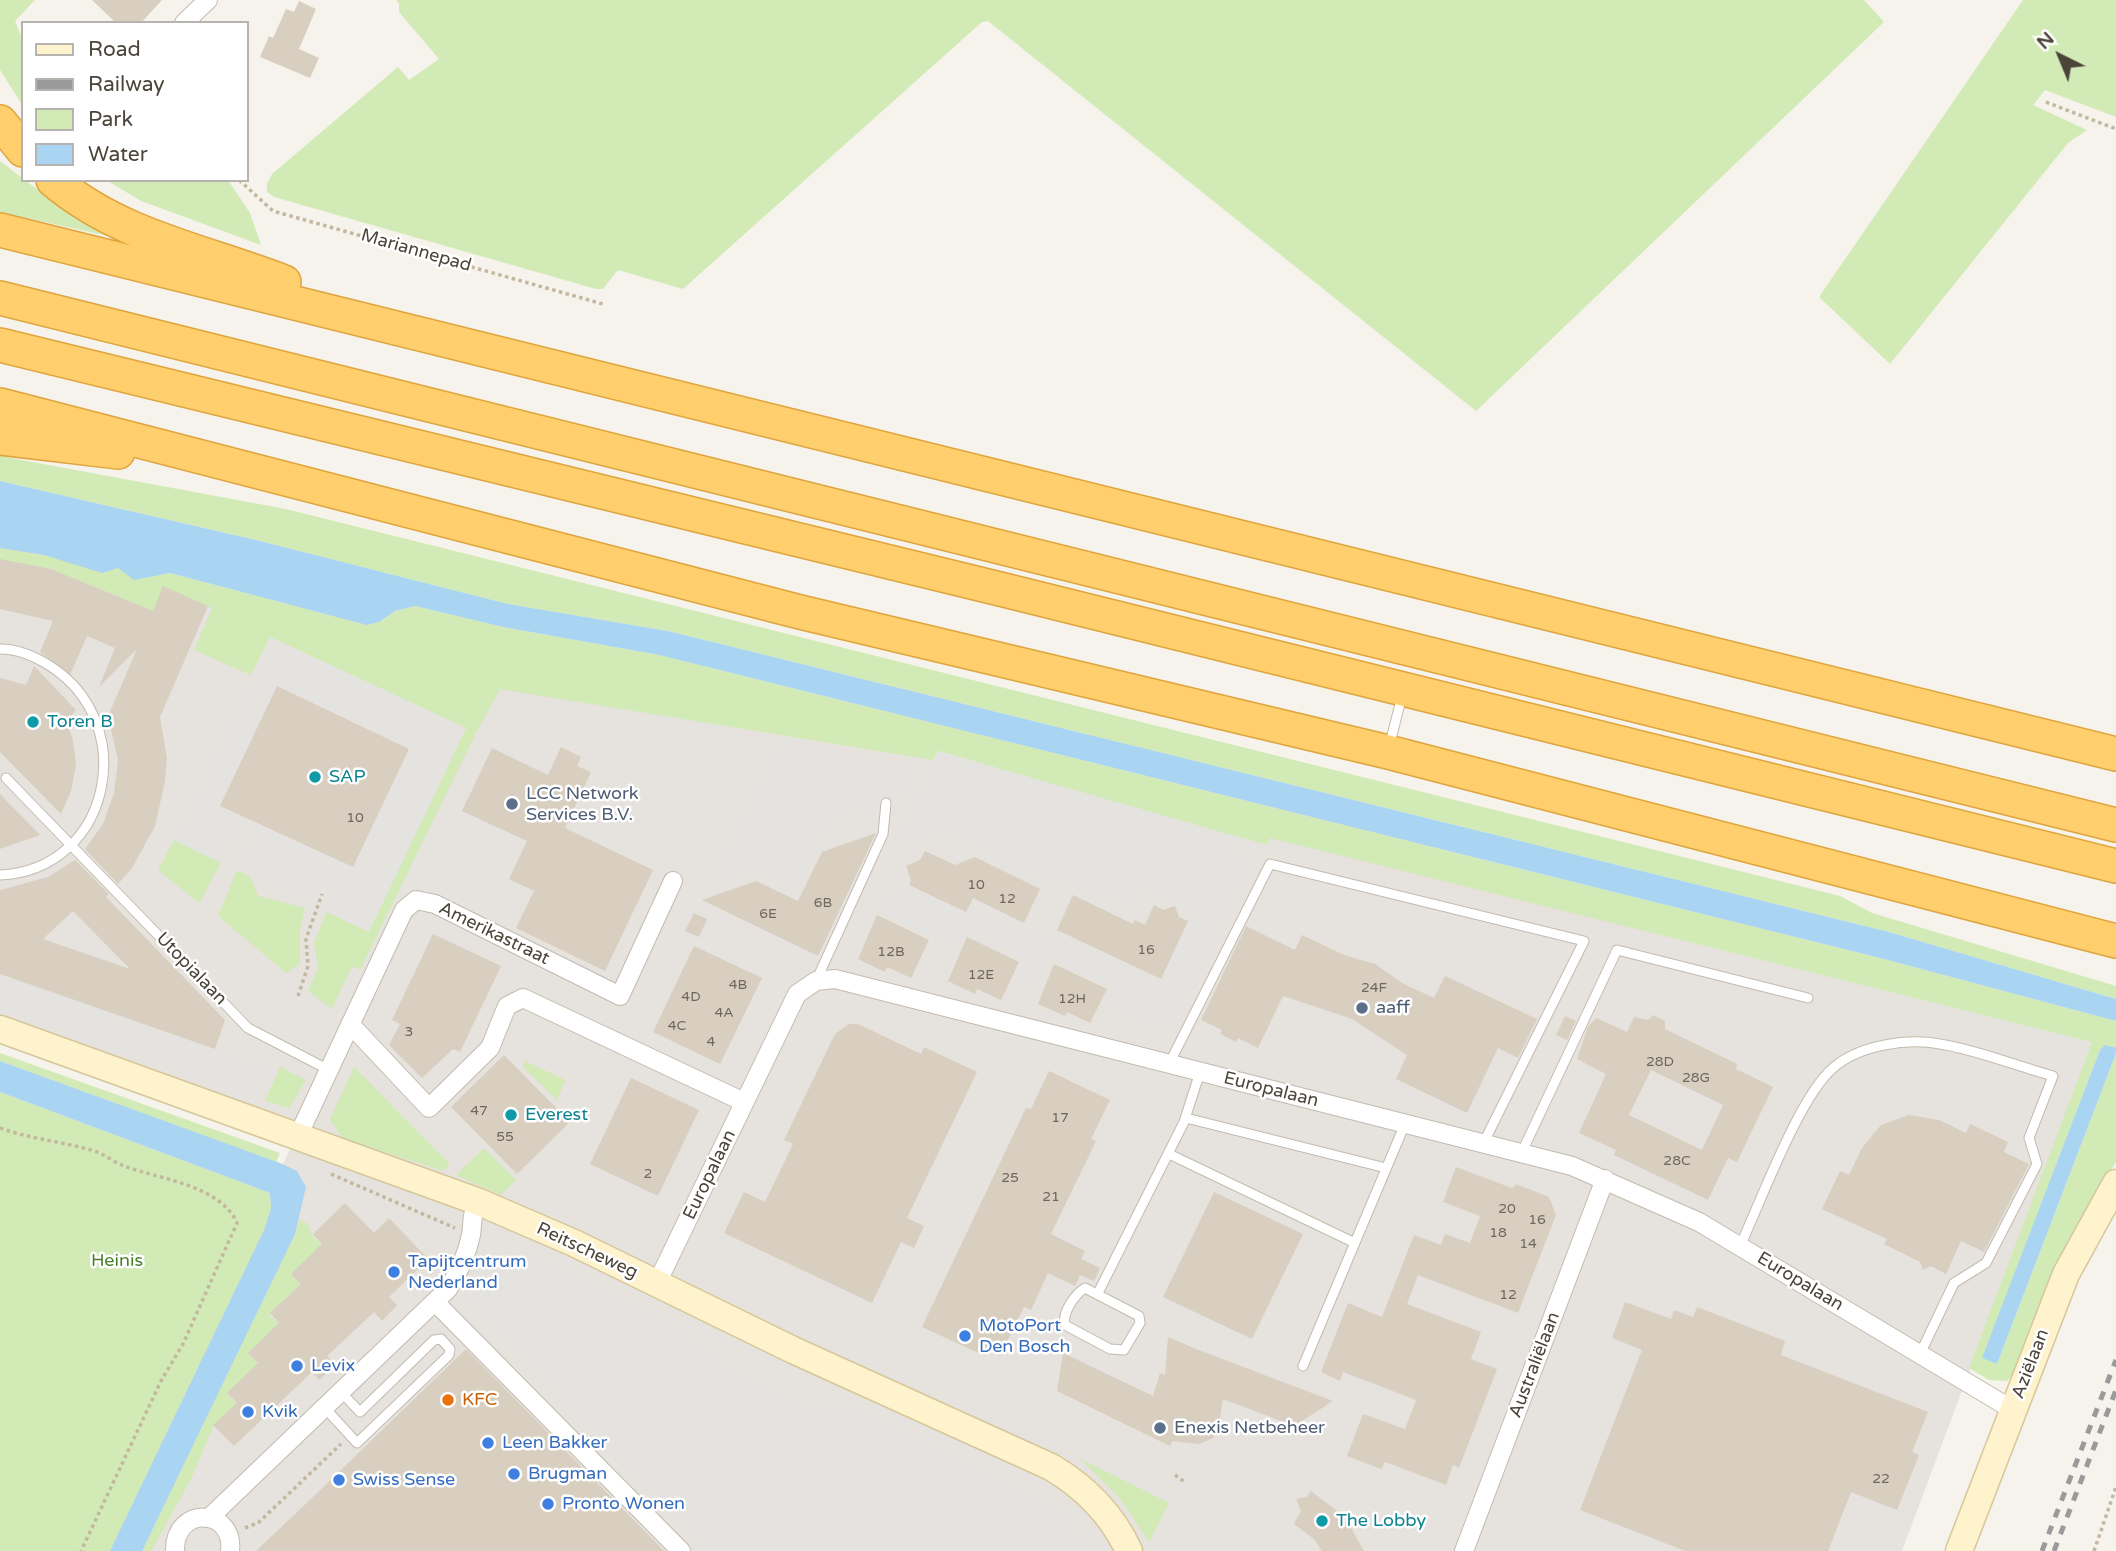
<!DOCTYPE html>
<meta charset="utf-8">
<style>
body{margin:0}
#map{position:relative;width:2116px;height:1551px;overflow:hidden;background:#f6f3ec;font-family:"Varela Round",sans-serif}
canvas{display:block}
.legend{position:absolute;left:21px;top:21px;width:228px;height:161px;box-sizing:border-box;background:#fff;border:2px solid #b7b4b0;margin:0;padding:9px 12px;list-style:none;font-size:21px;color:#4b4439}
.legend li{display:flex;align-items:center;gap:14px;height:35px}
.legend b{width:35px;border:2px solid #b7b4b0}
.north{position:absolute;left:2025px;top:21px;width:70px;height:70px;-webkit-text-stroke:5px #fff;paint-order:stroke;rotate:317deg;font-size:19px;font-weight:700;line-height:28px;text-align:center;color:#4b4439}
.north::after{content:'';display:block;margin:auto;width:24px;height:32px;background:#4b4439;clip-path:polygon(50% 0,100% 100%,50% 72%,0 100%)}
</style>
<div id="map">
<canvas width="2116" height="1551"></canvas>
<ul class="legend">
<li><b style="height:9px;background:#fff3cd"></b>Road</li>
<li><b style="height:9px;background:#9a9a9a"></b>Railway</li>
<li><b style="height:19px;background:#d2eab5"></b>Park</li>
<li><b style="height:19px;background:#a9d4f2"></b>Water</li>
</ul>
<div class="north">N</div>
</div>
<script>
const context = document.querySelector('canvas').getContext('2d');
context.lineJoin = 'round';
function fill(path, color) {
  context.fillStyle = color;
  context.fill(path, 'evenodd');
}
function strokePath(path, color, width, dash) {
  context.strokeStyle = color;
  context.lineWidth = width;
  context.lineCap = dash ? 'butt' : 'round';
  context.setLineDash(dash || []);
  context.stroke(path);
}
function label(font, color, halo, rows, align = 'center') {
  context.font = font + ' "Varela Round",sans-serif';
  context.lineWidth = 5;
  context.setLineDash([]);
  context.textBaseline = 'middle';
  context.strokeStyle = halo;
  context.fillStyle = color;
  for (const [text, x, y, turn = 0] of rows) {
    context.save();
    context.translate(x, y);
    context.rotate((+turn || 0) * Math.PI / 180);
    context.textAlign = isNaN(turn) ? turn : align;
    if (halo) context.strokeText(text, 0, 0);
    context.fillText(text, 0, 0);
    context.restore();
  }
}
fill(new Path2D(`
 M 0,539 L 934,751 L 2093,1040 L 1902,1551 L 105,1551 L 295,1138 L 0,1018 Z`), '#e6e2dd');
fill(new Path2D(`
 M 0,0 L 35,0 L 15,21 L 23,41 L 23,106 L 0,70 Z
 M 396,0 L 1864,0 L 1884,22 L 1476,411 L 988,21 L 982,22 L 683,289 L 618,270 L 603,289 L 596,289 L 274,197 L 267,192 L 267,184 L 272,174 L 398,67 L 409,80 L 439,59 L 399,12 L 399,3 Z
 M 2023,0 L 2116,0 L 2116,117 L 2045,90 L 2033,105 L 2087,130 L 2068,143 L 1890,364 L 1819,297 Z
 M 0,161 L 55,203 L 112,237 L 0,212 Z
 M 106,180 L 228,180 L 250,213 L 261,245 L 141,201 Z
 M 0,456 L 286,509 L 1840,896 L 1872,913 L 2116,986 L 2116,999 L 1889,932 L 668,631 L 508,604 L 256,540 L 0,481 Z
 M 0,548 L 118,568 L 134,579 L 170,573 L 367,625 L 379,622 L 395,611 L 415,606 L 503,627 L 659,655 L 1884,959 L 2116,1021 L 2116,1162 L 2074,1230 L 2013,1375 L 2007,1381 L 1989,1380 L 1969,1368 L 2092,1042 L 1270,838 L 1267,845 L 938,751 L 933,760 L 500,689 L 476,733 L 360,970 L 352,966 L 332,1009 L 308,991 L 318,968 L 314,943 L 327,911 L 369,931 L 466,728 L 270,637 L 251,675 L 194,650 L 212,608 L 208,606 L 164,587 L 153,611 L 51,569 L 0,560 ZM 2100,1050 L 2115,1056 L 1997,1364 L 1983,1358 Z
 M 174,840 L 221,863 L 199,903 L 158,870 Z
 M 237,870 L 249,875 L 258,896 L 305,908 L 300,930 L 300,964 L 286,973 L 218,916 Z
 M 0,1053 L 280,1153 L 276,1162 L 0,1061 Z
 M 525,1061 L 565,1080 L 557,1100 L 523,1067 Z
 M 280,1067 L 306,1080 L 289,1108 L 265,1101 Z
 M 354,1067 L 450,1164 L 443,1171 L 342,1138 L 330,1119 Z
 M 0,1092 L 270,1193 L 271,1208 L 265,1228 L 110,1551 L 0,1551 Z
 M 484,1148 L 516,1180 L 501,1195 L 456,1175 Z
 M 299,1219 L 308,1224 L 312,1235 L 322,1246 L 292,1275 L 301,1284 L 269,1314 L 279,1325 L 248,1353 L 258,1364 L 227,1394 L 236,1404 L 214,1425 L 190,1481 L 151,1551 L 142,1551 L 295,1234 Z
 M 1079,1458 L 1169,1503 L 1149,1542 L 1118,1496 Z`), '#d2eab5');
fill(new Path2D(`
 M 270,637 L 466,728 L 369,932 L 237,870 L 259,824 L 353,867 L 407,749 L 278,687 L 221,806 L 243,817 L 221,863 L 174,840 Z
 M 781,738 L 918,766 L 888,825 L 856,808 L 833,818 L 797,891 L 755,871 L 710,882 Z
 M 938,751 L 1239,838 L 1234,852 L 1253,863 L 1173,1033 L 1102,1003 L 1109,988 L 1049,959 L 1034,987 L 1014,977 L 1021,959 L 964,933 L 955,949 L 879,911 L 894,880 L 967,914 L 974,901 L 1045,936 L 1048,929 L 1161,981 L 1195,909 L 1136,890 L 1131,904 L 996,864 L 999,850 L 944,834 L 924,836 L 911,847 L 894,837 Z
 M 0,974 L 271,1069 L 258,1100 L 0,1009 Z
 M 504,1249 L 514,1259 L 530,1254 L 679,1324 L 706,1350 L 743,1378 L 793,1400 L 813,1405 L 851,1405 L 1038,1496 L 1074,1523 L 1095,1551 L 706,1551 L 464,1297 L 479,1262 L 493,1277 L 498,1274 L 489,1264 Z`), '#e5e3e0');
fill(new Path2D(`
 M 0,481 L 256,540 L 508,604 L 668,631 L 1889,932 L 2116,999 L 2116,1021 L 1884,959 L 659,655 L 503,627 L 415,606 L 395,611 L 379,622 L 367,625 L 170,573 L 134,580 L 118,568 L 102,573 L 44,555 L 0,548 Z
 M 2105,1045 L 2116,1048 L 2115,1056 L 1997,1364 L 1982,1358 L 2100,1050 Z
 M 0,1061 L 280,1163 L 297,1171 L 306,1187 L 295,1234 L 142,1551 L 110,1551 L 265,1228 L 271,1208 L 270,1193 L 0,1092 Z`), '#a9d4f2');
fill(new Path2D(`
 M 92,0 L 162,0 L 141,23 L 116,23 Z
 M 299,1 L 316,9 L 299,49 L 319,58 L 310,78 L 260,57 L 269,36 L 273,38 L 286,9 L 294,12 Z
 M 0,559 L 51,569 L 153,611 L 163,586 L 208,606 L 160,717 L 167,758 L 165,781 L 155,826 L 132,868 L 118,884 L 85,849 L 103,824 L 114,793 L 118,760 L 108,716 L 137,649 L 99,687 L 115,648 L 87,636 L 70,675 L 40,652 L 53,621 L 0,609 Z
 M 34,666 L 76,710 L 66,721 L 73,740 L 76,765 L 71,791 L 61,814 L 0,752 L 0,678 L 26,685 Z
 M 277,686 L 409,749 L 353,867 L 220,806 Z
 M 561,747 L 581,757 L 577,766 L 591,772 L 565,828 L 653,870 L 605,971 L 516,928 L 534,891 L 509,879 L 527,841 L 462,811 L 492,748 L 548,775 Z
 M 0,794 L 40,835 L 0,849 Z
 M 876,833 L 818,956 L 702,900 L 756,881 L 798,901 L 822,852 Z
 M 925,851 L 955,865 L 975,857 L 1040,889 L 1024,923 L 973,898 L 966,912 L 909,885 L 911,880 L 906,866 L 920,860 Z
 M 75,860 L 109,894 L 106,897 L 225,1020 L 215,1049 L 0,974 L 0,890 L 48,877 ZM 73,911 L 130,969 L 43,939 Z
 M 1073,895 L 1133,924 L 1135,920 L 1145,925 L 1154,905 L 1163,910 L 1175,906 L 1179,917 L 1188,921 L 1161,979 L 1057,930 Z
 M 694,913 L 707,919 L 699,937 L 685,931 Z
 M 877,915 L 929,940 L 911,978 L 887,967 L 885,972 L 858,959 Z
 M 1246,926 L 1295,950 L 1302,935 L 1344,955 L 1375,964 L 1402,983 L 1434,998 L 1445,976 L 1537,1019 L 1518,1058 L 1498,1048 L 1467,1113 L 1396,1079 L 1407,1055 L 1352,1019 L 1283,996 L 1258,1048 L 1238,1038 L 1236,1042 L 1220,1034 L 1222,1030 L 1201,1020 Z
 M 433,934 L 501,966 L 460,1052 L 453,1049 L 422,1078 L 389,1045 L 400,1024 L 392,1020 Z
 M 967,937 L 1019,962 L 1001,1000 L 977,989 L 975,994 L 948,981 Z
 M 694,946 L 762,978 L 720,1064 L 653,1032 Z
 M 1054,964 L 1107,989 L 1090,1023 L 1067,1012 L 1065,1016 L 1038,1004 Z
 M 1653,1015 L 1665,1021 L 1665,1029 L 1737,1064 L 1736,1069 L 1773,1087 L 1737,1162 L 1728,1158 L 1708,1200 L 1614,1155 L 1616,1150 L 1579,1133 L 1606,1074 L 1577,1059 L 1588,1027 L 1596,1018 L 1627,1032 L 1634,1017 L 1648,1020 ZM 1651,1070 L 1723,1105 L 1702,1150 L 1629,1115 Z
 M 1565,1016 L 1576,1021 L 1567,1040 L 1556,1035 Z
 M 849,1024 L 858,1024 L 921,1054 L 924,1047 L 977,1072 L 907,1218 L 924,1226 L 914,1248 L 901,1242 L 872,1303 L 724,1233 L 744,1192 L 765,1202 L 793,1144 L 784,1140 L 835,1034 Z
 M 504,1055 L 570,1122 L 517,1174 L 451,1107 Z
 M 1049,1071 L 1110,1100 L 1091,1139 L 1096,1141 L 1051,1234 L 1085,1251 L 1081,1259 L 1100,1268 L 1094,1281 L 1080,1275 L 1075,1286 L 1048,1273 L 1031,1310 L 1024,1307 L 1000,1356 L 988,1350 L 985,1356 L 922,1327 L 1026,1108 L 1031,1109 Z
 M 631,1078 L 699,1110 L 658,1196 L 590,1164 Z
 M 1909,1115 L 1939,1120 L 1966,1133 L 1970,1124 L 2008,1142 L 2004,1152 L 2029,1164 L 1984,1252 L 1961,1241 L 1946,1274 L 1931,1266 L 1923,1270 L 1920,1262 L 1884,1244 L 1887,1239 L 1822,1209 L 1840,1171 L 1849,1175 L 1862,1148 L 1881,1125 Z
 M 1456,1167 L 1512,1188 L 1516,1184 L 1549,1197 L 1556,1215 L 1518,1313 L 1418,1275 L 1407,1304 L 1481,1332 L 1471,1359 L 1497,1369 L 1459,1468 L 1453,1465 L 1446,1485 L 1385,1462 L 1381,1469 L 1347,1456 L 1363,1414 L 1405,1429 L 1416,1400 L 1343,1372 L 1340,1381 L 1321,1372 L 1348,1303 L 1382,1317 L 1414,1235 L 1441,1245 L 1445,1234 L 1470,1243 L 1480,1216 L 1443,1202 Z
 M 1214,1192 L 1303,1234 L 1252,1339 L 1163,1297 Z
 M 345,1203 L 374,1233 L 389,1218 L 428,1259 L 389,1297 L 397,1305 L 382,1321 L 374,1312 L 327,1356 L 336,1365 L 319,1380 L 312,1372 L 234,1446 L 213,1425 L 237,1403 L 227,1393 L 258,1363 L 248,1353 L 279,1323 L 270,1313 L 301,1284 L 291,1274 L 322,1244 L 313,1234 Z
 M 1625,1302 L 1671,1319 L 1674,1310 L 1693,1317 L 1697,1307 L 1785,1341 L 1781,1355 L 1928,1412 L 1912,1452 L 1919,1455 L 1897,1510 L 1851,1492 L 1828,1551 L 1685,1551 L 1580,1510 L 1642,1350 L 1612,1338 Z
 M 1168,1337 L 1196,1349 L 1333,1401 L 1302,1421 L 1299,1428 L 1223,1399 L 1218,1432 L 1213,1438 L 1199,1444 L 1172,1441 L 1170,1446 L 1057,1391 L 1063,1353 L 1153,1396 L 1160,1373 L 1165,1375 Z
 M 466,1349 L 664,1551 L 256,1551 L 314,1496 Z
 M 1311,1491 L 1345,1517 L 1364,1551 L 1322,1551 L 1314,1539 L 1294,1524 L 1301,1511 L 1296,1499 L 1307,1497 Z`), '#d8cfc1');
const lane = new Path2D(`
 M 0,649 C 17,649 36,657 50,666 C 141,724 111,870 0,875
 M 1389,747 L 1402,696
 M 6,778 L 248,1028 L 329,1070
 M 816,981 L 883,834 L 886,803
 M 1169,1064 L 1270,864 L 1584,941 L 1483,1144
 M 1186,1118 L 1386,1168
 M 1169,1154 L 1355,1243
 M 1521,1154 L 1617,950 L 1808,998
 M 1740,1246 C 1761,1201 1799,1097 1833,1068 C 1859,1045 1907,1038 1940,1044 C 1978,1050 2016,1066 2053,1076 L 2029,1138 L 2037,1164 L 1986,1263 L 1954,1283 L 1920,1354
 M 1085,1288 L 1139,1316 L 1140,1323 L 1124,1350 L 1110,1349 L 1065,1325 C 1062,1313 1074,1295 1085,1288 Z
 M 1098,1293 L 1184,1122 L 1200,1072
 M 1303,1366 L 1405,1124
 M 324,1407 L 357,1443 L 449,1355 L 450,1349 L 441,1339 L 434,1340 L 360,1412 L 340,1391`);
const street = new Path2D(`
 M 184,23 L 208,0
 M 350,1024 L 429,1108 L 490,1048 L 507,1006 L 523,998 L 744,1102
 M 298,1136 L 404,910 L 416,900 L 435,904 L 620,996 L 673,881
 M 656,1285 L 797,994 L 816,981 L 835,979 L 1572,1166 L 1699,1222 L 2013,1410
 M 435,1302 L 681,1551
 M 209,1518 L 448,1289 C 459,1272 467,1254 471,1235 C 473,1222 471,1213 479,1202
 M 175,1551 C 174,1505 235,1508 230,1551
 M 1464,1551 L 1605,1179`);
const secondary = new Path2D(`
 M 0,1029 L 479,1202 L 574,1243 L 793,1350 L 1051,1467 C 1085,1487 1112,1514 1129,1551
 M 1959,1551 L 2066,1274 L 2116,1183`);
const highway = new Path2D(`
 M 0,122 L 23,150
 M 53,180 C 120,237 205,251 284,282
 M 0,230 L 2116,754
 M 0,298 L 2116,825
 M 0,345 L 1000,589 L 2116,866
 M 0,405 L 800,612 L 1388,752 L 2116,941
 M 0,438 L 118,452`);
strokePath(lane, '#c2bbae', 11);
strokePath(street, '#c2bbae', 20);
strokePath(secondary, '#d6c79b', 29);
strokePath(highway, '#e0a43c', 36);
strokePath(new Path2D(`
 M 2046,102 L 2116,129
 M 239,180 L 273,211 L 603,304
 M 298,996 L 308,966 L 306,939 L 322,894
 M 0,1128 C 31,1139 64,1142 95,1151 C 105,1155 114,1162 124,1166 C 159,1179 220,1185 237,1223 L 183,1344 L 161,1381 L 81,1551
 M 331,1174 L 455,1228
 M 1175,1475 L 1186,1483
 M 245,1528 L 258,1523 L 341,1444
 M 2094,1551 L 2116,1487`), '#c4b79f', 3.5, [3.5, 3.5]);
strokePath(lane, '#fff', 9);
strokePath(street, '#fff', 18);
strokePath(secondary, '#fff3cd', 26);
strokePath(highway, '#ffcf6e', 33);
strokePath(new Path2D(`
 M 2042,1551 L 2116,1360
 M 2054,1551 L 2116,1390`), '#9a9a9a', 5, [9, 9]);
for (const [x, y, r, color] of [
 [33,722,7,"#0f9aa8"],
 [315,777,7,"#0f9aa8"],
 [512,804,7,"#5c6f8a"],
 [1362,1008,7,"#5c6f8a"],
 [511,1115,7,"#0f9aa8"],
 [394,1272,7,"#3f7fe0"],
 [965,1336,7,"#3f7fe0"],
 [297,1366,7,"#3f7fe0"],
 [448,1400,7,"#e8710a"],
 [248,1412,7,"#3f7fe0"],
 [1160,1428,7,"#5c6f8a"],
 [488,1443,7,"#3f7fe0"],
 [514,1474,7,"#3f7fe0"],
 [339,1480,7,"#3f7fe0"],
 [548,1504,7,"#3f7fe0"],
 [1322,1521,7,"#0f9aa8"]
]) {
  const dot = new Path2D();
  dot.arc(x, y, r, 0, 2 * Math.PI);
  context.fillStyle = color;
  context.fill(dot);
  strokePath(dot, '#fff', 2.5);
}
label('14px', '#6e675b', null, [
 ["10",355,818],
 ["10",976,885],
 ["12",1007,899],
 ["6B",823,903],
 ["6E",768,914],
 ["16",1146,950],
 ["12B",891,952],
 ["12E",981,975],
 ["4B",738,985],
 ["24F",1374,988],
 ["4D",691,997],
 ["12H",1072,999],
 ["4A",724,1013],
 ["4C",677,1026],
 ["3",409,1032],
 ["4",711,1042],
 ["28D",1660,1062],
 ["28G",1696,1078],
 ["47",479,1111],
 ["17",1060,1118],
 ["55",505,1137],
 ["28C",1677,1161],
 ["2",648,1174],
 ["25",1010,1178],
 ["21",1051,1197],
 ["20",1507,1209],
 ["16",1537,1220],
 ["18",1498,1233],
 ["14",1528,1244],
 ["12",1508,1295],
 ["22",1881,1479]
]);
label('18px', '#4b4439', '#fff', [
 ["Mariannepad",416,251,16],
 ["Amerikastraat",494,934,26],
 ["Utopialaan",191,969,46],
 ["Europalaan",1271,1090,14],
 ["Europalaan",710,1175,-64],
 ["Reitscheweg",587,1251,25],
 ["Europalaan",1800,1282,31],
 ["Aziëlaan",2031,1364,-69],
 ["Australiëlaan",1535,1365,-69]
]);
label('18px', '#0d838f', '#fff', [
 ["Toren B",47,722],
 ["SAP",329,777],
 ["Everest",525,1115],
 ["The Lobby",1336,1521]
], 'left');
label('18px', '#4e5e75', '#fff', [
 ["LCC Network",526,794],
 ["Services B.V.",526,815],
 ["aaff",1376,1008],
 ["Enexis Netbeheer",1174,1428]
], 'left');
label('18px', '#4a7f2a', '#fff', [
 ["Heinis",117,1261]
]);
label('18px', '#366cbe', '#fff', [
 ["Tapijtcentrum",408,1262],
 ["Nederland",408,1283],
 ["MotoPort",979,1326],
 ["Den Bosch",979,1347],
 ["Levix",311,1366],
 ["Kvik",262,1412],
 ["Leen Bakker",502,1443],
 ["Brugman",528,1474],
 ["Swiss Sense",353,1480],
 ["Pronto Wonen",562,1504]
], 'left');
label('18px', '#c56008', '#fff', [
 ["KFC",462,1400]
], 'left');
</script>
